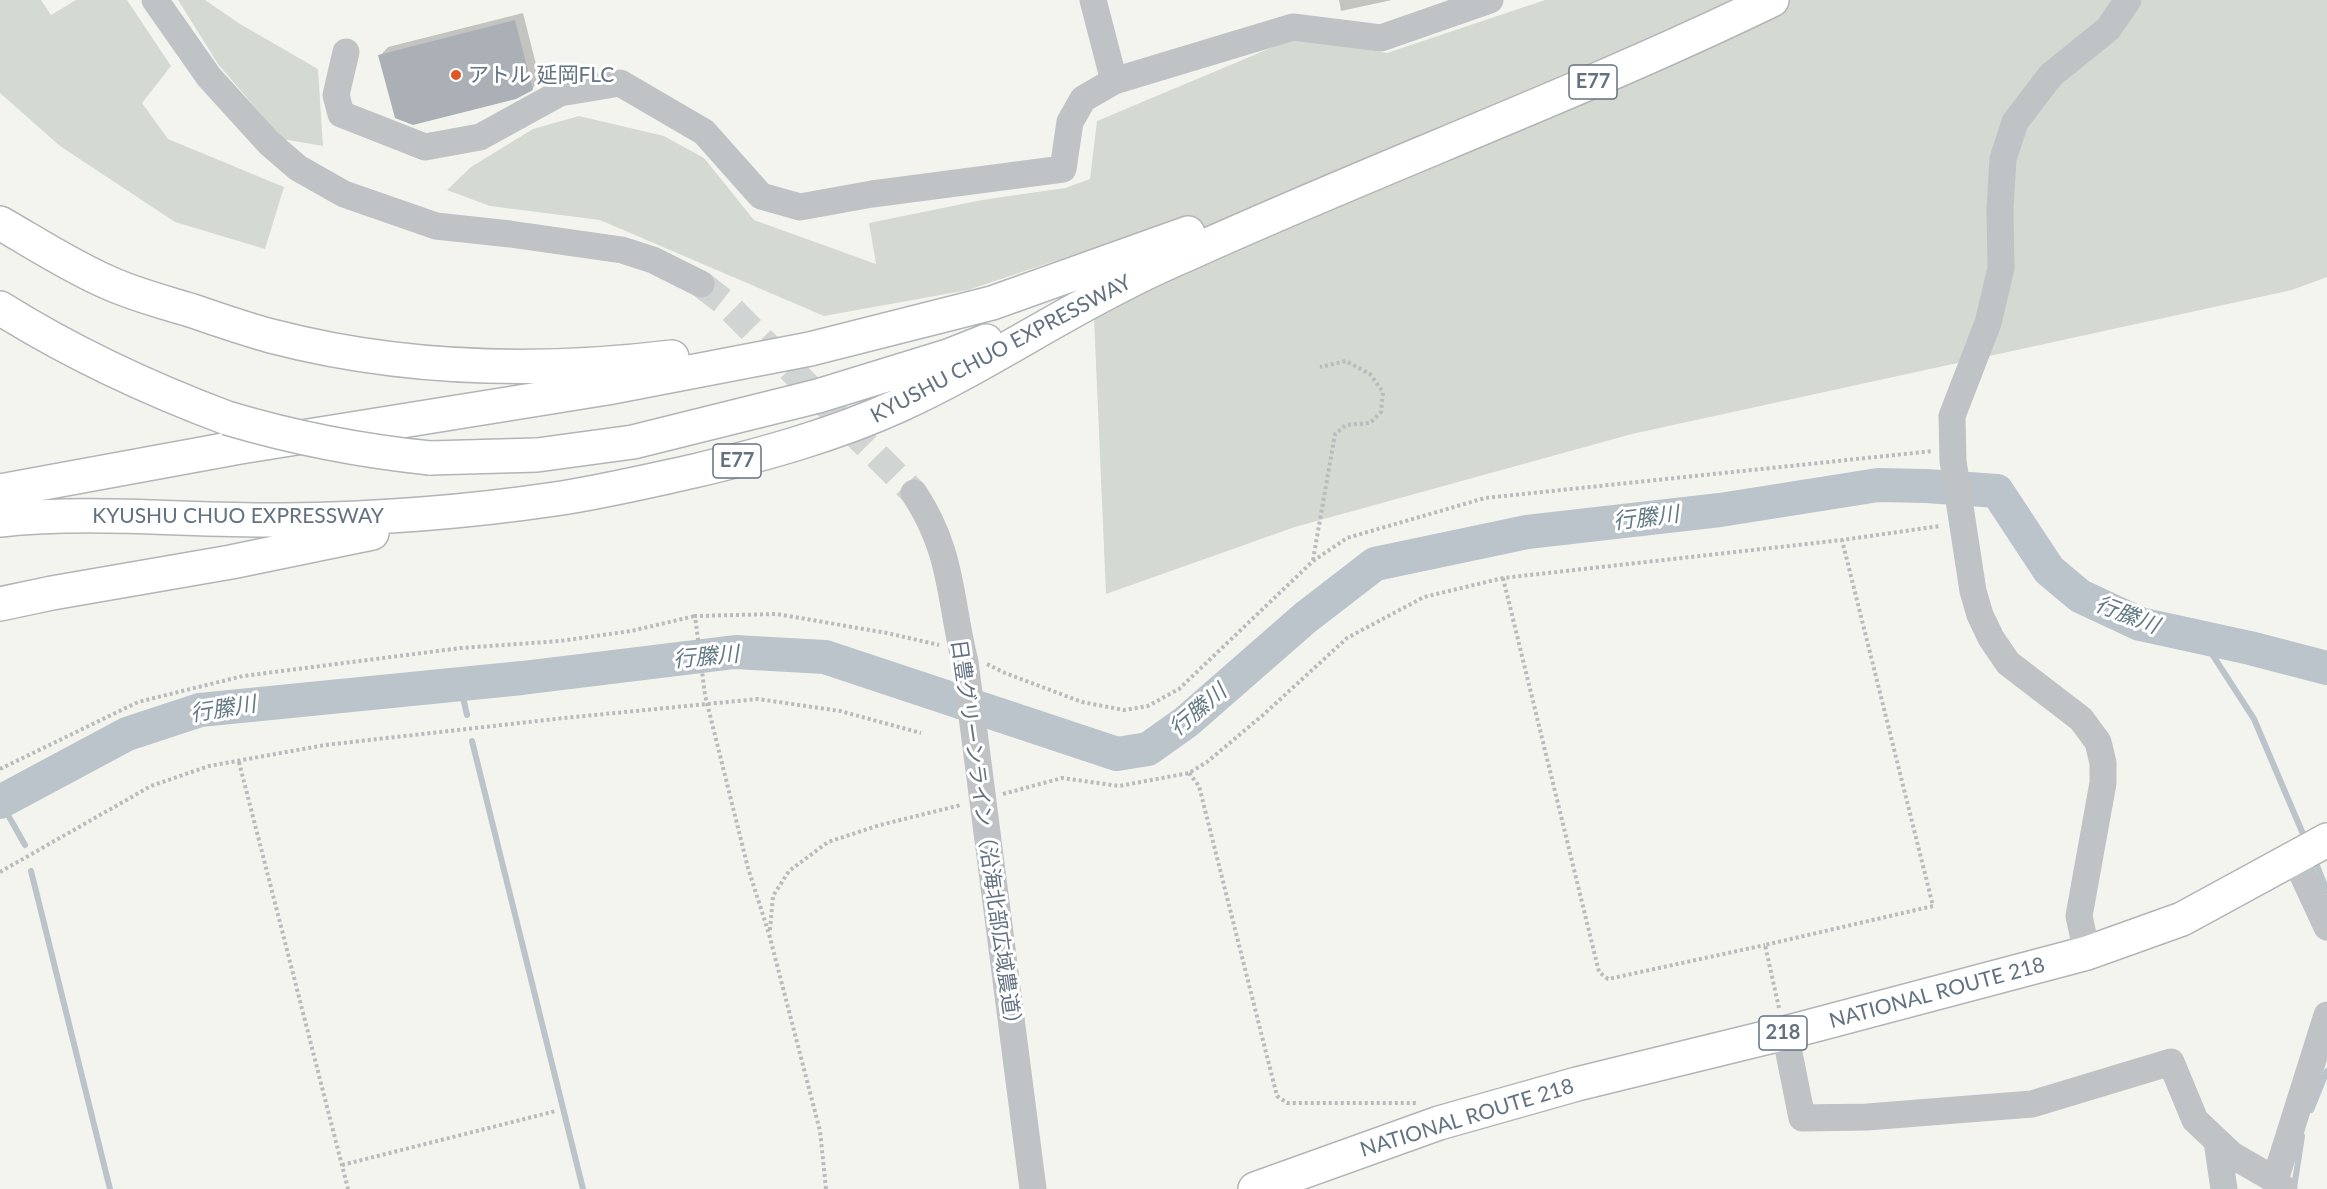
<!DOCTYPE html>
<meta charset="utf-8">
<style>
body{margin:0}
canvas{display:block;background:#f4f4ef}
</style>
<canvas width="2327" height="1189"></canvas>
<script>
const context = document.querySelector('canvas').getContext('2d');
context.lineJoin = 'round';
function fill(path, color) {
  context.fillStyle = color;
  context.fill(path, 'evenodd');
}
function strokePath(path, color, width, dash) {
  context.strokeStyle = color;
  context.lineWidth = width;
  context.lineCap = dash ? 'butt' : 'round';
  context.setLineDash(dash || []);
  context.stroke(path);
}
function label(font, color, halo, rows, align = 'center') {
  context.font = font + ' Lato,"Noto Sans JP",sans-serif';
  context.lineWidth = 6;
  context.setLineDash([]);
  context.textBaseline = 'middle';
  context.strokeStyle = halo;
  context.fillStyle = color;
  for (const [text, x, y, turn = 0] of rows) {
    context.save();
    context.translate(x, y);
    context.rotate((+turn || 0) * Math.PI / 180);
    context.textAlign = isNaN(turn) ? turn : align;
    if (halo) context.strokeText(text, 0, 0);
    context.fillText(text, 0, 0);
    context.restore();
  }
}
fill(new Path2D(`
 M 0,0 L 41,0 L 51,15 L 76,0 L 127,0 L 171,66 L 142,103 L 168,139 L 284,187 L 265,249 L 175,222 L 60,146 L 0,93 Z
 M 178,0 L 205,0 L 240,24 L 318,69 L 323,146 L 282,139 L 218,64 Z
 M 1545,0 L 2327,0 L 2327,277 L 2292,290 L 1632,434 L 1295,527 L 1106,594 L 1091,249 L 968,290 L 824,316 L 600,220 L 490,206 L 447,190 L 471,167 L 533,129 L 579,116 L 664,136 L 704,158 L 754,220 L 876,264 L 869,223 L 982,200 L 1065,188 L 1090,179 L 1097,121 L 1297,37 L 1387,53 Z`), '#d4dad1');
fill(new Path2D(`
 M 1339,0 L 1392,0 L 1341,11 Z
 M 523,13 L 540,80 L 532,89 L 380,56 L 388,47 Z`), '#0003');
strokePath(new Path2D(`
 M 2201,637 L 2254,719 L 2306,841
 M 460,684 L 467,715
 M 472,741 L 583,1189
 M 0,801 L 25,845
 M 2314,858 L 2327,891
 M 31,871 L 110,1189
 M 2311,1110 L 2327,1071
 M 2294,1188 L 2302,1136`), '#bac4ca', 6);
strokePath(new Path2D(`
 M 0,802 L 127,734 L 200,710 L 522,678 L 735,652 L 825,657 L 1117,754 L 1148,749 L 1186,722 L 1305,618 L 1375,564 L 1527,532 L 1720,510 L 1878,485 L 1926,486 L 1997,491 L 2049,570 L 2080,596 L 2140,624 L 2250,648 L 2327,668`), '#bac4ca', 34);
fill(new Path2D(`
 M 515,20 L 533,90 L 516,99 L 413,125 L 395,118 L 378,55 Z`), '#aab0b5');
strokePath(new Path2D(`
 M 701,284 L 724,302 L 914,493`), '#d0d4d3', 27, [27, 14]);
const highway = new Path2D(`
 M 0,223 C 35,243 70,266 107,282 C 135,295 164,302 193,311 C 219,320 245,329 271,336 C 401,370 539,373 672,357
 M 0,308 C 72,353 147,388 227,418
 M 430,458 L 537,455 L 633,442 L 818,396 L 948,356 L 986,341
 M 0,491 L 240,447 L 607,388 L 810,349 L 992,303 L 1188,233
 M 0,520 C 93,510 189,521 283,520 C 372,519 467,512 555,499 C 602,492 648,481 694,471 C 765,454 834,435 900,405 C 977,370 1048,322 1124,284 C 1146,272 1169,262 1192,252 C 1384,165 1582,92 1772,0
 M 0,604 L 52,593 L 231,562 L 372,533
 M 1255,1189 L 1439,1123 L 1577,1084 L 1785,1033 L 2087,953 L 2182,919 L 2327,840`);
strokePath(highway, '#b2b5b8', 36);
strokePath(new Path2D(`
 M 1313,560 L 1335,434 L 1346,425 L 1370,423 L 1381,412 L 1383,392 L 1370,374 L 1346,361 L 1320,367
 M 1503,578 L 1599,972 L 1608,979 L 1765,945
 M 987,664 L 1005,673 L 1082,702 L 1124,710 L 1148,706 L 1179,689 L 1313,561 L 1347,538 L 1485,498 L 1933,451
 M 239,762 L 348,1189
 M 0,769 L 138,702 L 243,676 L 461,648 L 560,641 L 631,631 L 695,616
 M 1189,773 L 1199,786 L 1277,1096 L 1287,1103 L 1418,1103
 M 1003,794 L 1062,778 L 1119,786 L 1189,773 L 1207,762 L 1263,715 L 1347,638 L 1424,597 L 1503,578 L 1842,540 L 1940,526
 M 0,872 L 151,786 L 209,766 L 325,745 L 564,718 L 758,699 L 840,711 L 921,733
 M 770,930 L 773,896 L 789,871 L 828,842 L 880,825 L 961,805
 M 1779,1008 L 1765,945 L 1933,906 L 1842,540
 M 342,1165 L 556,1111
 M 826,1189 L 820,1131 L 769,934 L 748,868 L 705,695 L 695,616 L 777,614 L 887,633 L 939,645`), '#b9bbbd', 4, [3, 3]);
strokePath(new Path2D(`
 M 155,0 L 209,77 L 269,143 L 298,168 L 344,194 L 436,226 L 510,234 L 622,250 L 653,260 L 701,284
 M 1093,0 L 1114,81
 M 346,52 L 336,95 L 341,114 L 425,147 L 480,137 L 560,93 L 620,83 L 704,132 L 761,196 L 800,207 L 872,194 L 1063,169 L 1070,122 L 1083,99 L 1114,81 L 1293,27 L 1381,38 L 1490,0
 M 914,493 C 953,552 949,597 965,662 L 1033,1189
 M 2295,858 L 2327,927
 M 2087,953 L 2079,916 L 2103,783 L 2103,763 L 2098,742 L 2081,719 L 2008,663 L 1991,638 L 1980,615 L 1973,591 L 1953,461 L 1952,416 L 1988,323 L 2001,268 L 2000,209 L 2003,159 L 2015,122 L 2051,75 L 2108,29 L 2128,0
 M 1785,1033 L 1802,1118 L 1867,1117 L 2032,1104 L 2171,1062 L 2195,1120 L 2232,1155 L 2275,1180 L 2284,1189
 M 2217,1141 L 2224,1189
 M 2275,1180 L 2327,1015`), '#bfc3c6', 27);
strokePath(highway, '#fff', 33);
const highwayBridge = new Path2D(`
 M 227,418 C 294,438 361,451 430,458`);
strokePath(highwayBridge, '#b2b5b8', 36, []);
strokePath(highwayBridge, '#fff', 33);
for (const [x, y, r, color] of [
 [456,75,6,"#df5724"]
]) {
  const dot = new Path2D();
  dot.arc(x, y, r, 0, 2 * Math.PI);
  context.fillStyle = color;
  context.fill(dot);
  strokePath(dot, '#fff', 2);
}
for (const [x, y, w] of [
 [1593,82,48],
 [737,461,48],
 [1783,1033,48]
]) {
  const box = new Path2D();
  box.roundRect(x - w / 2, y - 17, w, 34, 4.5);
  context.fillStyle = '#fff';
  context.fill(box);
  strokePath(box, '#637280', 1.5);
}
label('bold 20px', '#637280', null, [
 ["E77",1593,82],
 ["E77",737,461],
 ["218",1783,1033]
]);
label('21px', '#637280', '#fff', [
 ["アトル 延岡FLC",468,75]
], 'left');
label('21px', '#637280', '#fff', [
 ["KYUSHU CHUO EXPRESSWAY",1001,349,-28],
 ["KYUSHU CHUO EXPRESSWAY",238,516],
 ["日豊グリーンライン（沿海北部広域農道）",986,837,82],
 ["NATIONAL ROUTE 218",1937,993,-15],
 ["NATIONAL ROUTE 218",1467,1118,-17]
]);
label('italic 22px', '#637a85', '#fff', [
 ["行縢川",1646,518,-7],
 ["行縢川",2127,615,21],
 ["行縢川",706,657,-5],
 ["行縢川",223,709,-9],
 ["行縢川",1198,710,-40]
]);
</script>
